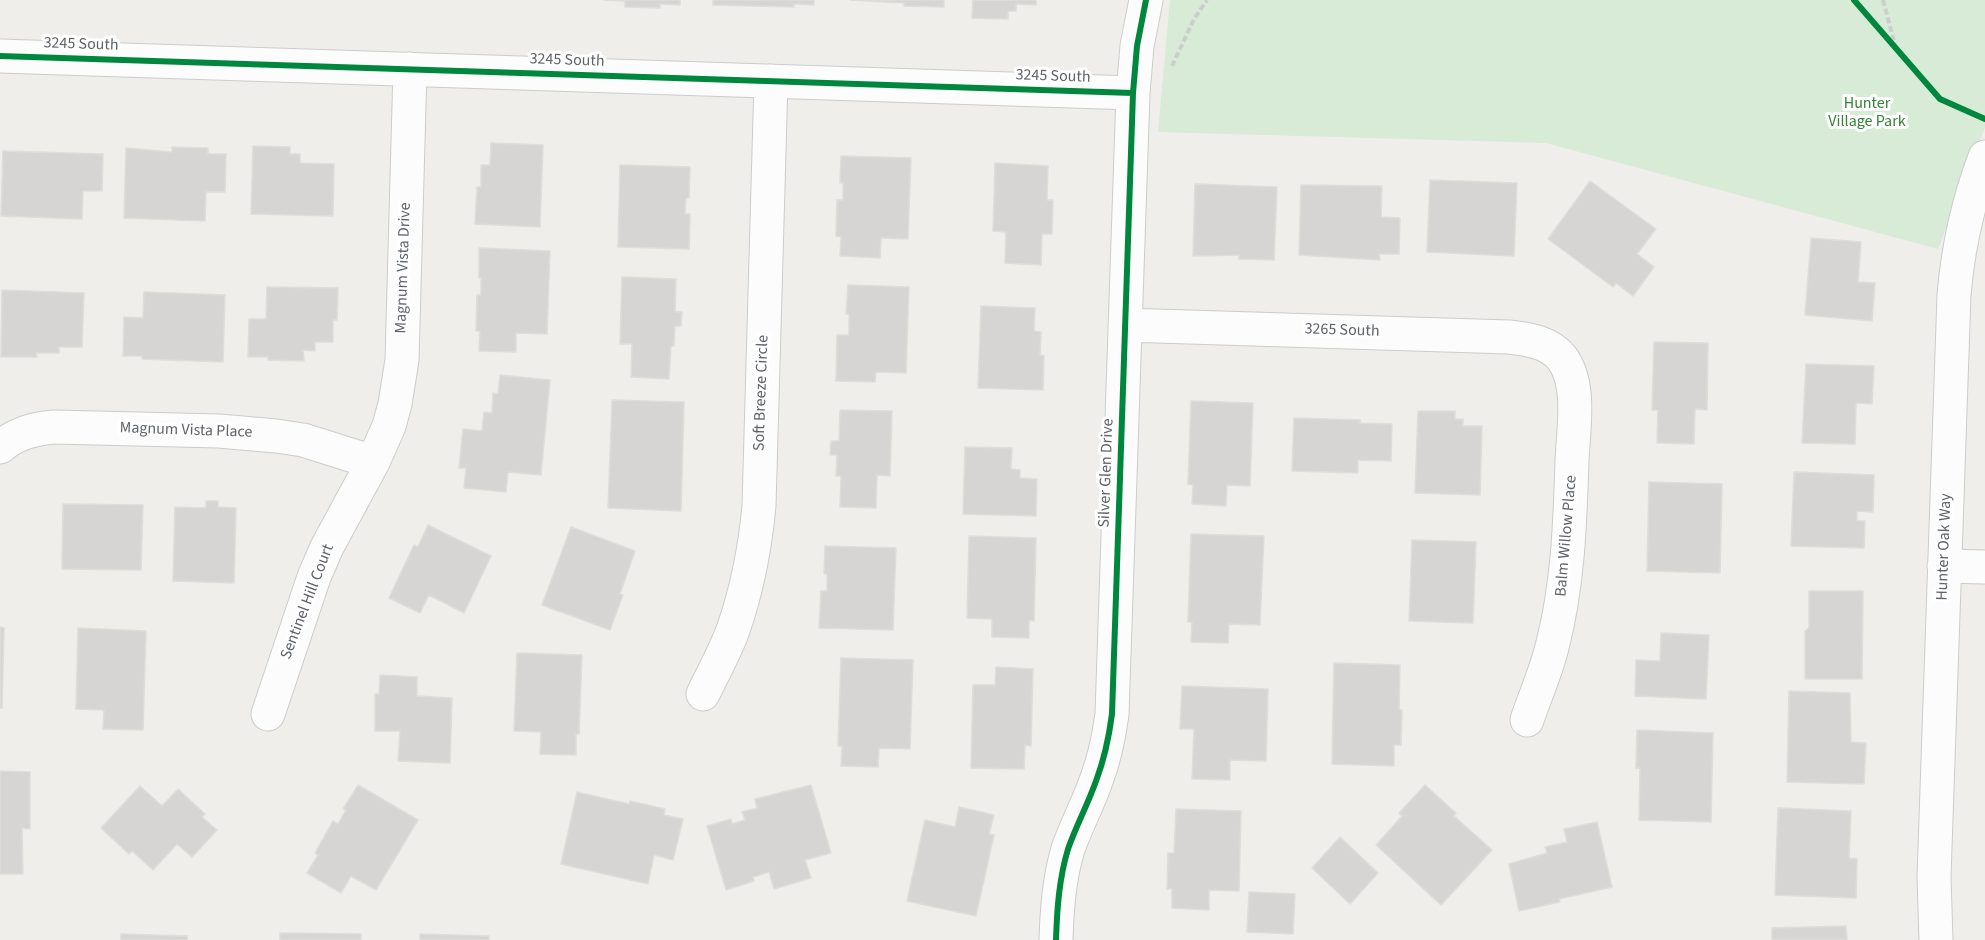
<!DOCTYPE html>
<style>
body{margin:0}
canvas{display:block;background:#efeeea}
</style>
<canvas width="1985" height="940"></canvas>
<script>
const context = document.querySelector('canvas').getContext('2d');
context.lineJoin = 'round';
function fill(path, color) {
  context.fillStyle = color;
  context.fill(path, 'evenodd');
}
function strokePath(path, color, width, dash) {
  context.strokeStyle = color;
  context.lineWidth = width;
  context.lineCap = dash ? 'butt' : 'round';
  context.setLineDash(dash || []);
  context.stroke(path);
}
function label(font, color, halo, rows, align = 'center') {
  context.font = font + ' "Source Sans 3",sans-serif';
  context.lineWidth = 6;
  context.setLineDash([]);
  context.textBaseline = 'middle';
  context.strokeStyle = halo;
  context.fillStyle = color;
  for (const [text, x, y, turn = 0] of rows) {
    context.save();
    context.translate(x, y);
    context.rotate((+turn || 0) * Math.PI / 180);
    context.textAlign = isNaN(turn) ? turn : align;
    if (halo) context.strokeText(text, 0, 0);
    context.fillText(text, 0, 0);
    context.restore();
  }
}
fill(new Path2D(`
 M 1170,0 L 1985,0 L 1985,127 L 1938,249 L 1546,143 L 1158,132 Z`), '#d8ebd6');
const building = new Path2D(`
 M 604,0 L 680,0 L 680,5 L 660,4 L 660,8 L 625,7 L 625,1 Z
 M 713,0 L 814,0 L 814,5 L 794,4 L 794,7 L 713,5 Z
 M 850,0 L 944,0 L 944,7 L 904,6 L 904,3 Z
 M 973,0 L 1036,0 L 1036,5 L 1016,4 L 1016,11 L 1008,11 L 1008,19 L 972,18 Z
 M 491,143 L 543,145 L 540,227 L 475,224 L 477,187 L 481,187 L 481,165 L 490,165 Z
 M 253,146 L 290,147 L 290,154 L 300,154 L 300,163 L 334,164 L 333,216 L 251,214 Z
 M 172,147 L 208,148 L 208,154 L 226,154 L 225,192 L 206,192 L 205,221 L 124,218 L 126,148 L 172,152 Z
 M 3,151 L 103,154 L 102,191 L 83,191 L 82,219 L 1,216 Z
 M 841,156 L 911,158 L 908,239 L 881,238 L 880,258 L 840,256 L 841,237 L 836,236 L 837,200 L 843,200 L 843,183 L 840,183 Z
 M 995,163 L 1048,166 L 1047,200 L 1053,200 L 1052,234 L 1042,234 L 1041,265 L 1005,263 L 1006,232 L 993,231 Z
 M 620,165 L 690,167 L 689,198 L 686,198 L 685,214 L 690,214 L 689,249 L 618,247 Z
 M 1430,180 L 1517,183 L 1514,256 L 1427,252 Z
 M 1590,181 L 1656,229 L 1637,254 L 1654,267 L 1633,296 L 1616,283 L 1613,287 L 1548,239 Z
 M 1195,184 L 1277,187 L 1274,260 L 1239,259 L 1239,255 L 1193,256 Z
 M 1301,185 L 1382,186 L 1381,217 L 1400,218 L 1399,254 L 1379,254 L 1380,260 L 1299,255 Z
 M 1811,238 L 1861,242 L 1858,282 L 1875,283 L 1872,321 L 1805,315 Z
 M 479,248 L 550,251 L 547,334 L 516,333 L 516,352 L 479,351 L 480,331 L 476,331 L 477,295 L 481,295 L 481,278 L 479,278 Z
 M 622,277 L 676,279 L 675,312 L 682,312 L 681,326 L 675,326 L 674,346 L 671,346 L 669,379 L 631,377 L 632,344 L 620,344 Z
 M 848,285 L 909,287 L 906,373 L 876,372 L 875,382 L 836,381 L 837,335 L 849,335 L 849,314 L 846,314 Z
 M 267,287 L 338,288 L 337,320 L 333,320 L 333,342 L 315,342 L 315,351 L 303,350 L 304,361 L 268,360 L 268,357 L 248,357 L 249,319 L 266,319 Z
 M 2,290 L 84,293 L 82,347 L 59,347 L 59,353 L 36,353 L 37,357 L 1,357 Z
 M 144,292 L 225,295 L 223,362 L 142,359 L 142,356 L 123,356 L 124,317 L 143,318 Z
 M 981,306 L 1035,308 L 1034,331 L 1041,332 L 1040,355 L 1044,356 L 1043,390 L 978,388 Z
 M 1654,342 L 1708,343 L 1707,410 L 1695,409 L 1694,444 L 1657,443 L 1658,410 L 1652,410 Z
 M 1806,364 L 1874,366 L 1872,404 L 1856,403 L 1855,444 L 1802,443 Z
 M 500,375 L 550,380 L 541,475 L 508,472 L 506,492 L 464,488 L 466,468 L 459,468 L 463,429 L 482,431 L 484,412 L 492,413 L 493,393 L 498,394 Z
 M 612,400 L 684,402 L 681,511 L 608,508 Z
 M 1191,401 L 1253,403 L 1250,486 L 1227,485 L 1226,506 L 1192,504 L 1193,485 L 1188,484 Z
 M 840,410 L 892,411 L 890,476 L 877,475 L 876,508 L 840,507 L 841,476 L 836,476 L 837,455 L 830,455 L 831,441 L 839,441 Z
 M 1418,411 L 1455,411 L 1455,419 L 1463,419 L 1463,426 L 1482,426 L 1480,495 L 1415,493 Z
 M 1294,418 L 1360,420 L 1360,423 L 1392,424 L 1391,461 L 1358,460 L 1358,473 L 1292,471 Z
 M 965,447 L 1012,448 L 1011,469 L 1020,470 L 1020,478 L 1037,479 L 1036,516 L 963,514 Z
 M 1794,472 L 1874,475 L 1873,512 L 1857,511 L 1857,521 L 1865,521 L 1864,548 L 1791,546 Z
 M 1649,482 L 1722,484 L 1720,573 L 1647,571 Z
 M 206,501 L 218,501 L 218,507 L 236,508 L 234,583 L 173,581 L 175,507 L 206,508 Z
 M 63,504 L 143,505 L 141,570 L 62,569 Z
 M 428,525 L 491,556 L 464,613 L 429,595 L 420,613 L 389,598 L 414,545 L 418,547 Z
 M 571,527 L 635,551 L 620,594 L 623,595 L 610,630 L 542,605 Z
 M 1191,534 L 1264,536 L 1260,625 L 1229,624 L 1228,643 L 1191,642 L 1192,622 L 1188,622 Z
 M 969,536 L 1036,538 L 1034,621 L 1029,620 L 1029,638 L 992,637 L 992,619 L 967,618 Z
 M 1412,540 L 1476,542 L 1473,623 L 1409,621 Z
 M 825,546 L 896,548 L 893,630 L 819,628 L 821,591 L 827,591 L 827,574 L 824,574 Z
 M 1809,591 L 1863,591 L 1862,679 L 1805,679 L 1805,631 L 1809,628 Z
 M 0,627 L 4,628 L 2,708 L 0,708 Z
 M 78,628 L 146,631 L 143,730 L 103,729 L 104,710 L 76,709 Z
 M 1661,633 L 1709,635 L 1706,699 L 1635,696 L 1636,660 L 1660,661 Z
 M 517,653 L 582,655 L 579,734 L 576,734 L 576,755 L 540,754 L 541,732 L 514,731 Z
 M 841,658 L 913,660 L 910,749 L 879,748 L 878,767 L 841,766 L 842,746 L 838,746 Z
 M 1334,663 L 1400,665 L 1399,710 L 1402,710 L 1401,745 L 1394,745 L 1394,766 L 1332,764 Z
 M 996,667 L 1033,669 L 1031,746 L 1025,745 L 1024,769 L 971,768 L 973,685 L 995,685 Z
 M 380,675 L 417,677 L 417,696 L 452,698 L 450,763 L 398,761 L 400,731 L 375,731 L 375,694 L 379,694 Z
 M 1182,686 L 1268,689 L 1266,761 L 1230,760 L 1230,780 L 1192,779 L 1194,729 L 1180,729 Z
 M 1789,691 L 1850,693 L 1851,742 L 1866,743 L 1864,784 L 1787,782 Z
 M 1637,730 L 1713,733 L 1711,822 L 1639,820 L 1640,768 L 1636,768 Z
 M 0,771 L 30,772 L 30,829 L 22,828 L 23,874 L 0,874 Z
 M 358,785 L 418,820 L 376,890 L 351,876 L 341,893 L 307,873 L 318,855 L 315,853 L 333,821 L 338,824 L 346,810 L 343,809 Z
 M 811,785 L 831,853 L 805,860 L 811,878 L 774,889 L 769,872 L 753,877 L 754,881 L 726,890 L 707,826 L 731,819 L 732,824 L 745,820 L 742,812 L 757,808 L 755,799 Z
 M 1425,785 L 1456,813 L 1454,816 L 1492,850 L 1441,905 L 1376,845 L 1402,816 L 1399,813 Z
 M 140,786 L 162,806 L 178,789 L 205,814 L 202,817 L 217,830 L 192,857 L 177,844 L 153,870 L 132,851 L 129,854 L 101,828 Z
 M 577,792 L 629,804 L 630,801 L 665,809 L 664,815 L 683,819 L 673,860 L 654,855 L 648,884 L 561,864 Z
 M 959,807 L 994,815 L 989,834 L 994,835 L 976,916 L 907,901 L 925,820 L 955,827 Z
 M 1778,808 L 1851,811 L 1849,858 L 1857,859 L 1856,898 L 1775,895 Z
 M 1176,809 L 1241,811 L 1239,891 L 1209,890 L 1209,910 L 1172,908 L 1172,889 L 1167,889 L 1168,853 L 1174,853 Z
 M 1597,822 L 1612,887 L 1559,899 L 1560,902 L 1519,911 L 1509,864 L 1547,853 L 1545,847 L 1567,842 L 1564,829 Z
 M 1340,837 L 1378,873 L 1350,904 L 1312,868 Z
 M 1249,892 L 1295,894 L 1293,934 L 1247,932 Z
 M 1846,926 L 1847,940 L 1772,940 L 1772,928 Z
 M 280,933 L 361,934 L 361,940 L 280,940 Z
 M 121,934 L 187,936 L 187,940 L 121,940 Z
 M 420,934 L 489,936 L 489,940 L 420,940 Z`);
fill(building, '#d6d5d3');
strokePath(building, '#deddd9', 1.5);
const minor = new Path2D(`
 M 0,56 L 1133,93
 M 1125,325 L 1509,337 C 1528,339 1549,342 1562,358 C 1582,385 1573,430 1572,461 C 1570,524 1568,586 1552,647 C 1546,672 1535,696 1527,720
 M 0,447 C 17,433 33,429 54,427 L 219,431 L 276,436 L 303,440 L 373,462
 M 1944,566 L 1985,567
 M 703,694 C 713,673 725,652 733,630 C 747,590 755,549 759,506 L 771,81
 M 268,714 L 314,577 L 327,547 L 373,462 L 389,426 L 395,404 L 402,360 L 410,69
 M 1056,940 C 1057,909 1059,879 1068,849 C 1076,826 1088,804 1096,781 C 1104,760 1109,737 1112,714 L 1133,93 L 1137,46 L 1146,0
 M 1936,940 L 1934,877 L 1954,295 C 1958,247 1968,202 1985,157`);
strokePath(minor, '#cbcccc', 35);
strokePath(new Path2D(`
 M 1883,0 L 1896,49
 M 1172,66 L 1194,19 L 1207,0`), '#cacfcc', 4, [6, 3]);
strokePath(minor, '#fdfcfc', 33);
strokePath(new Path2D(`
 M 1854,0 L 1940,99 L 1985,119
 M 0,56 L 1133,93
 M 1056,940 C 1057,909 1059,879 1068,849 C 1076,826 1088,804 1096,781 C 1104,760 1109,737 1112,714 L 1133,93 L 1137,46 L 1146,0`), '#00873e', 6);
label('16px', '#5f6368', '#fff', [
 ["3245 South",81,45,2],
 ["3245 South",567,61,2],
 ["3245 South",1053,77,2],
 ["Magnum Vista Drive",404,268,-88],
 ["3265 South",1342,331,2],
 ["Soft Breeze Circle",762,393,-88],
 ["Magnum Vista Place",186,431,2],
 ["Silver Glen Drive",1107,473,-88],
 ["Balm Willow Place",1567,536,-85],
 ["Hunter Oak Way",1945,547,-88],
 ["Sentinel Hill Court",308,602,-69]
]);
label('16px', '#348238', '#fff', [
 ["Hunter",1867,104],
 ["Village Park",1867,122]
]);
</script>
